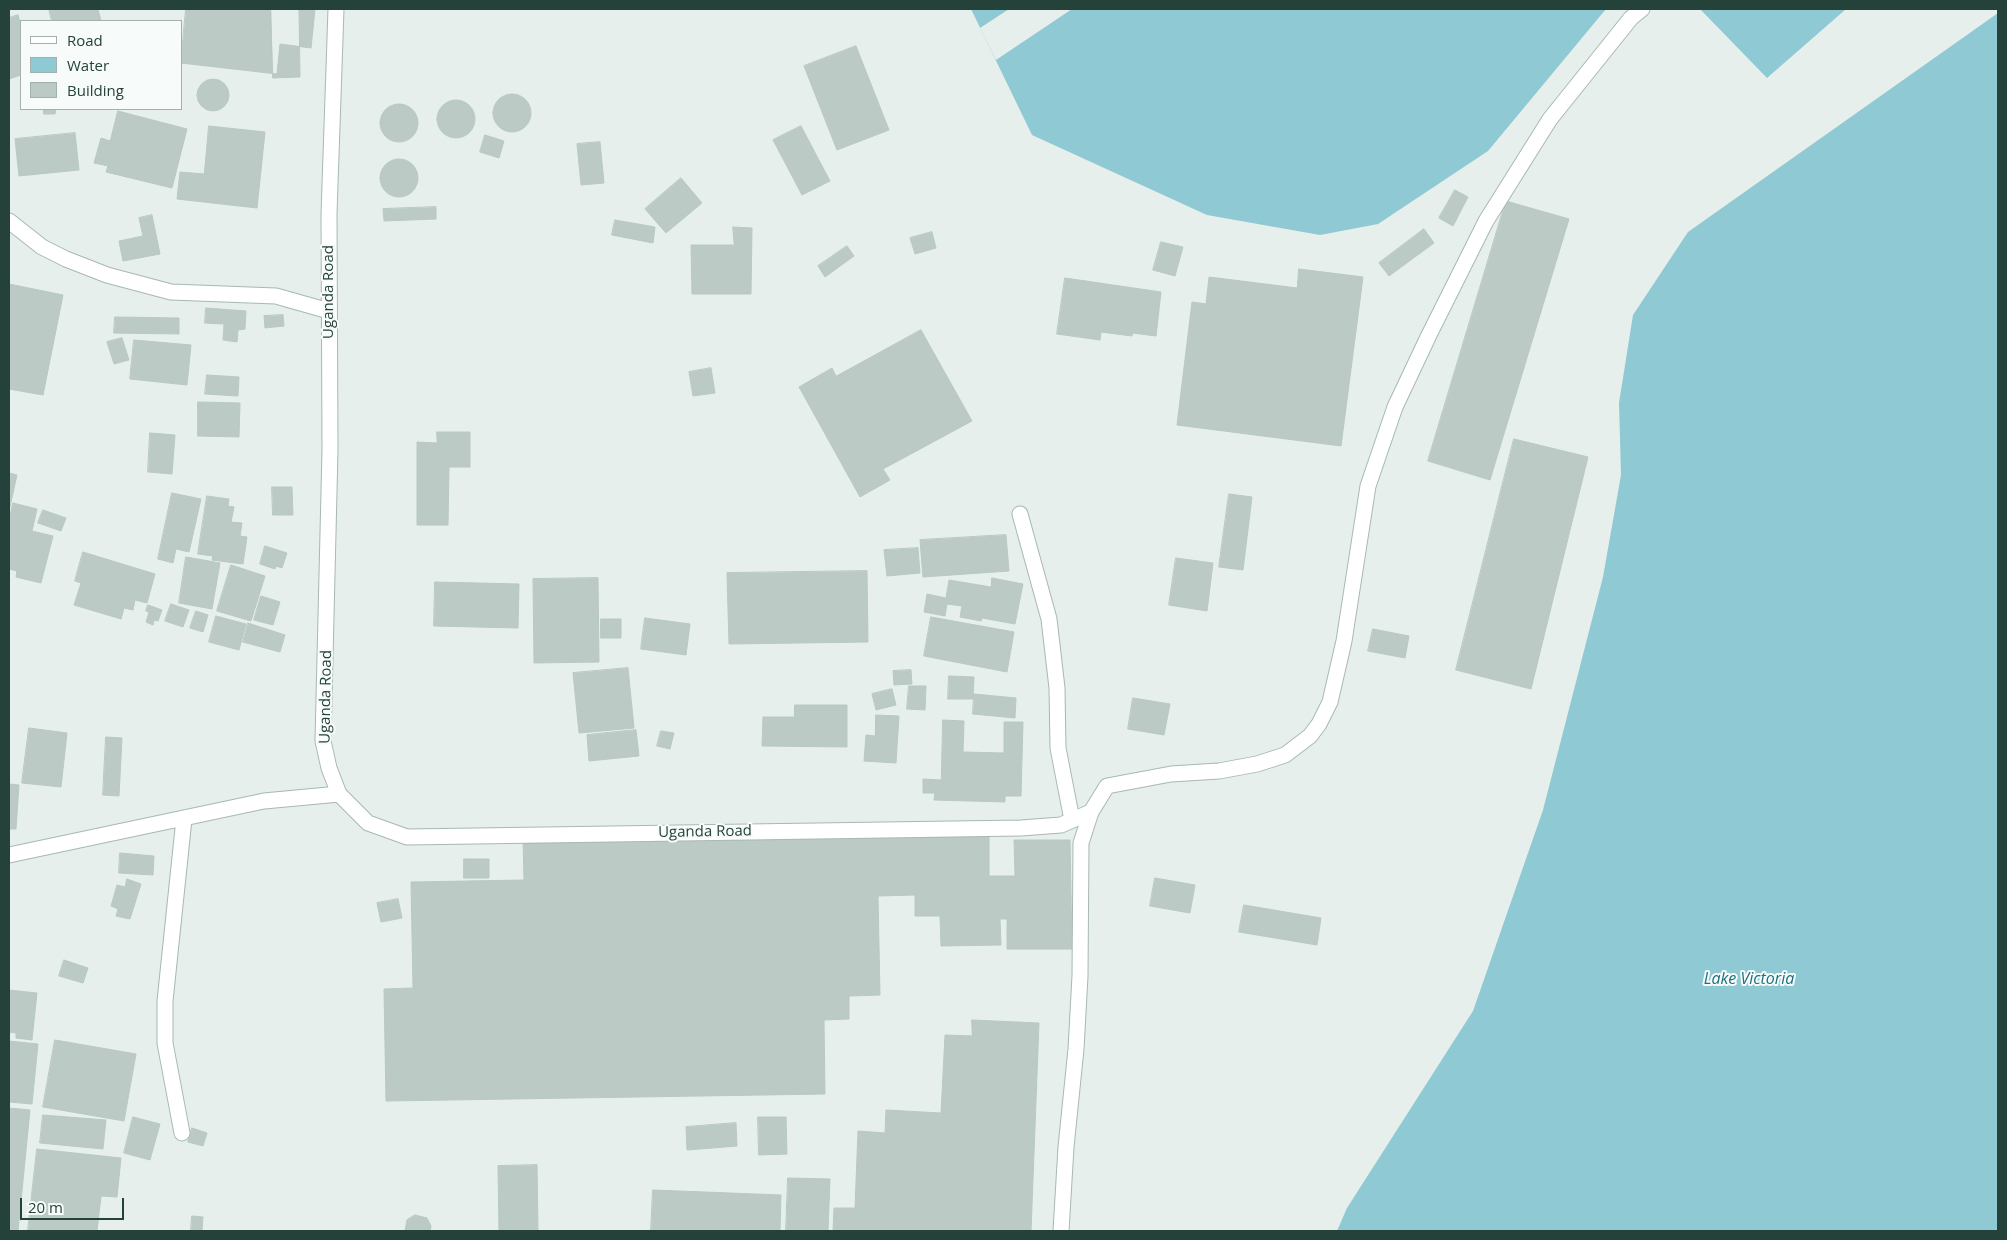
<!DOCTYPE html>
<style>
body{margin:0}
#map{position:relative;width:2007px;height:1240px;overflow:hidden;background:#e6efeb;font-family:"Open Sans",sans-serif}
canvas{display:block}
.frame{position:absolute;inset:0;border:10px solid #24423a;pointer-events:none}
.legend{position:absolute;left:20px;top:20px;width:162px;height:90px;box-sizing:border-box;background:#f7fbf9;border:1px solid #a3b1ad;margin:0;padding:6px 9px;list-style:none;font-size:15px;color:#24423a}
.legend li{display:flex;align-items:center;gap:10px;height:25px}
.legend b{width:25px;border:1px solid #a3b1ad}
.scale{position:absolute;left:20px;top:1198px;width:104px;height:22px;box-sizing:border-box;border:2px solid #24423a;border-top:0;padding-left:6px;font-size:15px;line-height:18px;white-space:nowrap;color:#24423a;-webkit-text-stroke:4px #f7fbf9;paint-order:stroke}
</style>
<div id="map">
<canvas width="2007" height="1240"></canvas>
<div class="frame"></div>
<ul class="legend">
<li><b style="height:6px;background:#fff"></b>Road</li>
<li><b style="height:14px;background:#8ec9d4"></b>Water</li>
<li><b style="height:14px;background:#bbcac4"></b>Building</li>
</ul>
<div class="scale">20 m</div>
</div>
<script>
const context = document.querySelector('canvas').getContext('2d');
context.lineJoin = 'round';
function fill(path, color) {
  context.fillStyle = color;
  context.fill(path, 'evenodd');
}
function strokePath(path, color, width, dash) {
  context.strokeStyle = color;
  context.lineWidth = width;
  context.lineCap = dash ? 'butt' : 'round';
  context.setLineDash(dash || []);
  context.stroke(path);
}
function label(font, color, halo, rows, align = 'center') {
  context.font = font + ' "Open Sans",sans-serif';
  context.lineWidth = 4;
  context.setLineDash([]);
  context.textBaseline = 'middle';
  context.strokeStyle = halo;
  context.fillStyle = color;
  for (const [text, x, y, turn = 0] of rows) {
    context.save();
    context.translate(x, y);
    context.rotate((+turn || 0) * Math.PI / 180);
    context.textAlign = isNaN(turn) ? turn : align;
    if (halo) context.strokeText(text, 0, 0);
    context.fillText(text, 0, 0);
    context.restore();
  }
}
fill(new Path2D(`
 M 971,9 L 1606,9 L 1488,151 L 1378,224 L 1320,235 L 1207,215 L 1032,135 Z
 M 1700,9 L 1846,9 L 1767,78 Z
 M 1998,13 L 1998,1231 L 1337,1231 L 1347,1208 L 1473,1011 L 1543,810 L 1603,577 L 1621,475 L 1619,403 L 1633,315 L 1688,232 Z`), '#8ec9d4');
fill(new Path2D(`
 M 1009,9 L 1072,9 L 996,60 L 980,28 Z`), '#e6efeb');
const building = new Path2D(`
 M 49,9 L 98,9 L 101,21 L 52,21 Z
 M 186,9 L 315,9 L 311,48 L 280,44 L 277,74 L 181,63 Z
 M 271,9 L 299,9 L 300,77 L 273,78 Z
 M 18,15 L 21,27 L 21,75 L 9,79 L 9,18 Z
 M 856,46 L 889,130 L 837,150 L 804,66 Z
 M197 95a16 16 0 1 1 32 0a16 16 0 1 1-32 0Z
 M493 113a19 19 0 1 1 38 0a19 19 0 1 1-38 0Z
 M437 119a19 19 0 1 1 38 0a19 19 0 1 1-38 0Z
 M380 123a19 19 0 1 1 38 0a19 19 0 1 1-38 0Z
 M 44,109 L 56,109 L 55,114 L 44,114 Z
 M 118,111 L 187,129 L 172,188 L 106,172 L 108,166 L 94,163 L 101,138 L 110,141 Z
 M 209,126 L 265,132 L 257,208 L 177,199 L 180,172 L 204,174 Z
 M 801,126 L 830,181 L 802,195 L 773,140 Z
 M 75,133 L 79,170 L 19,176 L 15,139 Z
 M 485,135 L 504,141 L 499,158 L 480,152 Z
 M 600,142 L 604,183 L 581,185 L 577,144 Z
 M380 178a19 19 0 1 1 38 0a19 19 0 1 1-38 0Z
 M 681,178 L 702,203 L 666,233 L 645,209 Z
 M 1455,190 L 1468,197 L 1453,226 L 1439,218 Z
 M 1506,201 L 1569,219 L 1490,480 L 1428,461 Z
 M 436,207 L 436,219 L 384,221 L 383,209 Z
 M 152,215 L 160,254 L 123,261 L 119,241 L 143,236 L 139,218 Z
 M 615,220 L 655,227 L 653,243 L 612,235 Z
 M 733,227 L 752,228 L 751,294 L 692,294 L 691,245 L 734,245 Z
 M 1424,229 L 1434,243 L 1389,276 L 1379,263 Z
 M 932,232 L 936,248 L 915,254 L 910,238 Z
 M 1161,242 L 1183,247 L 1175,276 L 1153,270 Z
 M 847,246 L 854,256 L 825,277 L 818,266 Z
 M 1299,269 L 1363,277 L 1341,446 L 1177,425 L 1192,302 L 1206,304 L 1209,277 L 1297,288 Z
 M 1065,278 L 1161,292 L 1156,336 L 1133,333 L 1132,336 L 1101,332 L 1100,340 L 1057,334 Z
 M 9,284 L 63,295 L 43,395 L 9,389 Z
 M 206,308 L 246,311 L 245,329 L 238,330 L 237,342 L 223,340 L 224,324 L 205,323 Z
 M 283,315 L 284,326 L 265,328 L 264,316 Z
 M 115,317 L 179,318 L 179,334 L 114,333 Z
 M 921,330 L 972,421 L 883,469 L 890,480 L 860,497 L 799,387 L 832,368 L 836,376 Z
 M 122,338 L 129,360 L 114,364 L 107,342 Z
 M 134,340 L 191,345 L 187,385 L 130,379 Z
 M 711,368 L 715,393 L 693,396 L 689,372 Z
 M 207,375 L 239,377 L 238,396 L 205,394 Z
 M 198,402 L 240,403 L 239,437 L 198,436 Z
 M 437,432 L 470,432 L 470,467 L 449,467 L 448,525 L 417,525 L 417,442 L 437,443 Z
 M 150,433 L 175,435 L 172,474 L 148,472 Z
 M 1514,439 L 1588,457 L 1531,689 L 1456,670 Z
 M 9,473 L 17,475 L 9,511 Z
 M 272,487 L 292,487 L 293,515 L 273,515 Z
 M 172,493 L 201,499 L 189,552 L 176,549 L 173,563 L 158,559 Z
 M 1229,494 L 1252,497 L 1243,570 L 1219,567 Z
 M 207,496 L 229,499 L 228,506 L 234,507 L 231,522 L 242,523 L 240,536 L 247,537 L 243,564 L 212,560 L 213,556 L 198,554 Z
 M 13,503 L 37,509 L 32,531 L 53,536 L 41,583 L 16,577 L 17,571 L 9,569 L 9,522 Z
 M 43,510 L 66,518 L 61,531 L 38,523 Z
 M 1006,535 L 1009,571 L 923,577 L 920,540 Z
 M 265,546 L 287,553 L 282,568 L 276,566 L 275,569 L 260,564 Z
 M 918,548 L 920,573 L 887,576 L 884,550 Z
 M 83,552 L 155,574 L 147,603 L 135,600 L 133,610 L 124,608 L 121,619 L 74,605 L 81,583 L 75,581 Z
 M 186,557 L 220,563 L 212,609 L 179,603 Z
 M 1176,558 L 1213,563 L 1207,611 L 1169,605 Z
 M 231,565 L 265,576 L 251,621 L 217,611 Z
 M 867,571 L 868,642 L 729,644 L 727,573 Z
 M 598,578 L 599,662 L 534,663 L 533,579 Z
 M 992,578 L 1023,584 L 1015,624 L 982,618 L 981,621 L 960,617 L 962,606 L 947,604 L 945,616 L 924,612 L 927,594 L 946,598 L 949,580 L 991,587 Z
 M 435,582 L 519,584 L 518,628 L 434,626 Z
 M 261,596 L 280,602 L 273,625 L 254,620 Z
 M 171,604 L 189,610 L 183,627 L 165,621 Z
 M 148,605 L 162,610 L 158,621 L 154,620 L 153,625 L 146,622 L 149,612 L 146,611 Z
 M 196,611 L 208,615 L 203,632 L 190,628 Z
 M 216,616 L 246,624 L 239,650 L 209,642 Z
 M 931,617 L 1014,632 L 1007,672 L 924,656 Z
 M 645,618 L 690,624 L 686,655 L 641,649 Z
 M 601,619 L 621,619 L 621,638 L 601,638 Z
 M 248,623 L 285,635 L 280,652 L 243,642 Z
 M 1373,629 L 1409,636 L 1405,658 L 1368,651 Z
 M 628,668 L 634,728 L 579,733 L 573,673 Z
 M 911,670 L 912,684 L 894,685 L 893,671 Z
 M 949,676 L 974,677 L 973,699 L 948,699 Z
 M 909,686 L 926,686 L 925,710 L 907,709 Z
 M 892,689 L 896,705 L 876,710 L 872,694 Z
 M 974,694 L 1016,698 L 1015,718 L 973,714 Z
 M 1133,698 L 1170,704 L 1164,735 L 1128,729 Z
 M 795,705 L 847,705 L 847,747 L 762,746 L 763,717 L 794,717 Z
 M 876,715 L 899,716 L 896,763 L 864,761 L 866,735 L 875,736 Z
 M 943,720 L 964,721 L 963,752 L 1004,753 L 1004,722 L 1023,722 L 1021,796 L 1005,796 L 1005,802 L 934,800 L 935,793 L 923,793 L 923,779 L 941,780 Z
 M 29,728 L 67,733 L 61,787 L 22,783 Z
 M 636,730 L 639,756 L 589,761 L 587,735 Z
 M 661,731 L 674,733 L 670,749 L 657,746 Z
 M 106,737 L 122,738 L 119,796 L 103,795 Z
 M 9,784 L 19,785 L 16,829 L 9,829 Z
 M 989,832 L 989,876 L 1015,876 L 1014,840 L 1070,840 L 1072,949 L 1007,949 L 1007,919 L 1000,919 L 1001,945 L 941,946 L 940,916 L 915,916 L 915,895 L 878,896 L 880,995 L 849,996 L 849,1019 L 824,1020 L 825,1094 L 386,1101 L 384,989 L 413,988 L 411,882 L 524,880 L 523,838 Z
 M 120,853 L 154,856 L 153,875 L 119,873 Z
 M 464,859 L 489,859 L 489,878 L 464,878 Z
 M 1155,878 L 1195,885 L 1190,913 L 1150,906 Z
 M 127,879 L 141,884 L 130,919 L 116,916 L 118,909 L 111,906 L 117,885 L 125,887 Z
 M 398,899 L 402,918 L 381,922 L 377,903 Z
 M 1244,905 L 1321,918 L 1317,945 L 1239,932 Z
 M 64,960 L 88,968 L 83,983 L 59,976 Z
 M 9,990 L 37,993 L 32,1040 L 16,1038 L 16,1033 L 10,1032 L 9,1039 Z
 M 972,1020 L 1039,1023 L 1031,1231 L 833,1231 L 834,1208 L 855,1208 L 858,1131 L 885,1133 L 886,1110 L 941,1113 L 945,1035 L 972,1036 Z
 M 55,1040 L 136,1054 L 124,1121 L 43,1107 Z
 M 9,1041 L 38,1044 L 32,1104 L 9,1102 Z
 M 9,1108 L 30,1110 L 18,1231 L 9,1231 Z
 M 43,1115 L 106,1120 L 103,1149 L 40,1143 Z
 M 133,1117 L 160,1124 L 150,1160 L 124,1153 Z
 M 758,1117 L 786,1117 L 787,1154 L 759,1155 Z
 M 736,1123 L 737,1146 L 687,1150 L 686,1127 Z
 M 192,1128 L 207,1133 L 203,1146 L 188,1142 Z
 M 37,1149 L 121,1158 L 117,1197 L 101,1196 L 97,1231 L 28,1231 Z
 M 537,1165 L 538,1231 L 499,1231 L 498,1166 Z
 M 788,1178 L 830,1179 L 828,1231 L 786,1231 Z
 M 653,1190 L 781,1195 L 780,1231 L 651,1231 Z
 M 415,1215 L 427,1218 L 431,1226 L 430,1231 L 405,1231 L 407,1220 Z
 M 192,1216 L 203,1217 L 202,1231 L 191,1231 Z`);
fill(building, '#bbcac4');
strokePath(building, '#b8c9c2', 1);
const lane = new Path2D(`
 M 1020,514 L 1049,619 L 1057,688 L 1058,748 L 1072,820
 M 1091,812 L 1107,786 L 1171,774 L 1219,771 L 1257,764 L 1285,755 L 1310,736 L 1319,724 L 1330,702 L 1344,641 L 1368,486 L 1395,407 L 1429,335 L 1486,221 L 1550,119 L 1631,18 L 1642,9`);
const street = new Path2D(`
 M 336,9 L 329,214 L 330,450 L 323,741 L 329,768 L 339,794 L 368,823 L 407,837 L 1021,828 L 1061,825 L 1091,812
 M 9,221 L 42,247 L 66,259 L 107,275 L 171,292 L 276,296 L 329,311
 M 9,855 L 264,801 L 339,794
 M 182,1133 L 165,1043 L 165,1001 L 184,819
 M 1061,1231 L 1066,1147 L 1076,1049 L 1080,976 L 1081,843 L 1091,812`);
strokePath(lane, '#a8b8b2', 17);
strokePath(street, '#a8b8b2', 17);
strokePath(lane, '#fff', 15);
strokePath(street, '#fff', 15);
label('15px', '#24423a', '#f7fbf9', [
 ["Uganda Road",329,292,-90],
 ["Uganda Road",326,697,-89],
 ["Uganda Road",705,832,-1]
]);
label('italic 16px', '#1c6f80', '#f7fbf9', [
 ["Lake Victoria",1749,979]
]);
</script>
